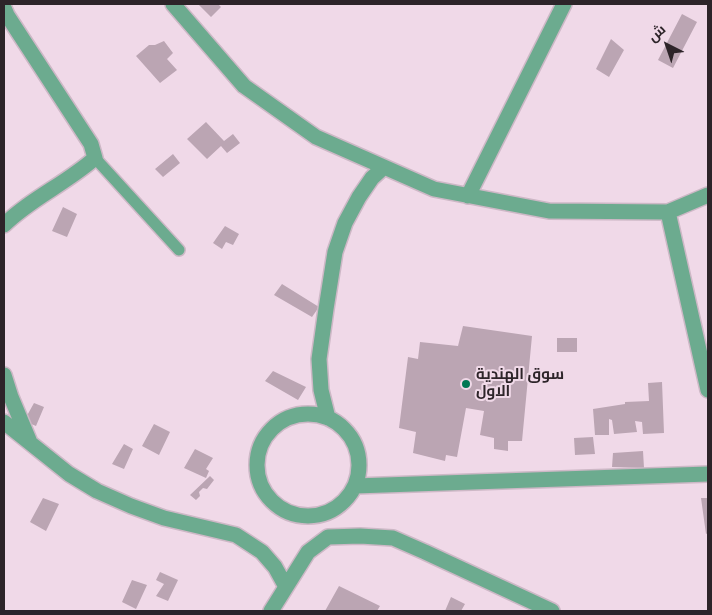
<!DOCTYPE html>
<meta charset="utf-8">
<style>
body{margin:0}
#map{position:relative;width:712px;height:615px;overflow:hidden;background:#f0d9e8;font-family:Figtree,Cairo,sans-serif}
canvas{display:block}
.frame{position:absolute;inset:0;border:5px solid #2d2429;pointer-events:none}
.north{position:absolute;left:642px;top:20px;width:50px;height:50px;-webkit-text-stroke:4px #f0d9e8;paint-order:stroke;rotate:319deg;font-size:14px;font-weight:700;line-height:20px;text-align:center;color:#2d2429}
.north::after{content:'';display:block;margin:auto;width:18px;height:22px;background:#2d2429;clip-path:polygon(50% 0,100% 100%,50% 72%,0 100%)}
</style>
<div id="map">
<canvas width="712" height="615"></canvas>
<div class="frame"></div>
<div class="north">ش</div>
</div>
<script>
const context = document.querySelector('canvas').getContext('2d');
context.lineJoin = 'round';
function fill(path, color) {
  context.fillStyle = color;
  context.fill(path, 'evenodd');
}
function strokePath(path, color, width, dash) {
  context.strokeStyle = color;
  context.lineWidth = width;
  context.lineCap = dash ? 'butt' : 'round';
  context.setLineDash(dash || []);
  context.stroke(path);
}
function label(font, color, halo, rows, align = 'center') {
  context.font = font + ' Figtree,Cairo,sans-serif';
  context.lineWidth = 4;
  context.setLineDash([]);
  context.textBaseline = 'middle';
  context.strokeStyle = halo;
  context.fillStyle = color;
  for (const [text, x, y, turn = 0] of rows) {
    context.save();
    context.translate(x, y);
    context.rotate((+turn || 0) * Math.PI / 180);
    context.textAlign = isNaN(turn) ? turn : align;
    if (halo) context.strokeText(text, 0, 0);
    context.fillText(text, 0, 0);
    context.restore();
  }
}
fill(new Path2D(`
 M 198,4 L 218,4 L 221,7 L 211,17 Z
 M 682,14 L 697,22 L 673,68 L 658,60 Z
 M 611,39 L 624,50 L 609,77 L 596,69 Z
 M 164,41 L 173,53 L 167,59 L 177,70 L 160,83 L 136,56 L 149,45 L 155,45 Z
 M 206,122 L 224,141 L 233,134 L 240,143 L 227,153 L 221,146 L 207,159 L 187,139 Z
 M 173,154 L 180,163 L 163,177 L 155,169 Z
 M 63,207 L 77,214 L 67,237 L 52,231 Z
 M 225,226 L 239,234 L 233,245 L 226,242 L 222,249 L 213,243 Z
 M 282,284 L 319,307 L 312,317 L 274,295 Z
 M 463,326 L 532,336 L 522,441 L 508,441 L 508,451 L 494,449 L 494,438 L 480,435 L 484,411 L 466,408 L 457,457 L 446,455 L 445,461 L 413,453 L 416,432 L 399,428 L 408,357 L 418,359 L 420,342 L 458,346 Z
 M 557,338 L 577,338 L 577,352 L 557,352 Z
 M 273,371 L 306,387 L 298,400 L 265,381 Z
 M 662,382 L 664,433 L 643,434 L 642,422 L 635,421 L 637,432 L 614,434 L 612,420 L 609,419 L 609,435 L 595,435 L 593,409 L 625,404 L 625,402 L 649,401 L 648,383 Z
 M 34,403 L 44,407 L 36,426 L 24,421 Z
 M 154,424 L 170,432 L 159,455 L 142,446 Z
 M 593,437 L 595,454 L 575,455 L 574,438 Z
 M 124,444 L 133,449 L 124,469 L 112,464 Z
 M 195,449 L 213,458 L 206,469 L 209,471 L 206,478 L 184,468 Z
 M 643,451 L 644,468 L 612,467 L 613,453 Z
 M 210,476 L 214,480 L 207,489 L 203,488 L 199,492 L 200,496 L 196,500 L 190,495 Z
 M 43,498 L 59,504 L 46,531 L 30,522 Z
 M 701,498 L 708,498 L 708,533 L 706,534 Z
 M 160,572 L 178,580 L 168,601 L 156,596 L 164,584 L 156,580 Z
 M 132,580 L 147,585 L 136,609 L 122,602 Z
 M 339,586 L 380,606 L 377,611 L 325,611 Z
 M 451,597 L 465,604 L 461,611 L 445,611 Z`), '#bba5b3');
const lane = new Path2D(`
 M 95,158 L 179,250`);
const street = new Path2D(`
 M 173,4 L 244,86 L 316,137 L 434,189 L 549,211 L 668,212 L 708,195
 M 4,8 L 7,15 L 91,144 L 95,158 C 67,183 30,199 4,225
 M 468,196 L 564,4
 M 668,212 L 708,390
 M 4,375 L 11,397 L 29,440
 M257 465a51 51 0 1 1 102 0a51 51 0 1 1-102 0Z
 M 328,418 L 321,390 L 319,359 L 326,309 L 335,252 L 345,223 L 359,197 L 372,178 L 384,167
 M 4,422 L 69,474 L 97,491 L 131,506 L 164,518 L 236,535 L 262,552 L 275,567 L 286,587
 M 355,486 L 708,474
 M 271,611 L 308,552 L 328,537 L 360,536 L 393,538 L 425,552 L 552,611`);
strokePath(lane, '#cdb8c6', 14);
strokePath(street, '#cdb8c6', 18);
strokePath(lane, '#6cab8f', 11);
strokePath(street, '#6cab8f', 15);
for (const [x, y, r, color] of [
 [466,384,5,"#017854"]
]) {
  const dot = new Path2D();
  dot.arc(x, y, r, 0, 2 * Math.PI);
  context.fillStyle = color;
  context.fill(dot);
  strokePath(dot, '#f0d9e8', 2);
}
label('bold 15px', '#2d2429', '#f0d9e8', [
 ["سوق الهندية",476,375],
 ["الاول",476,392]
], 'left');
</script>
